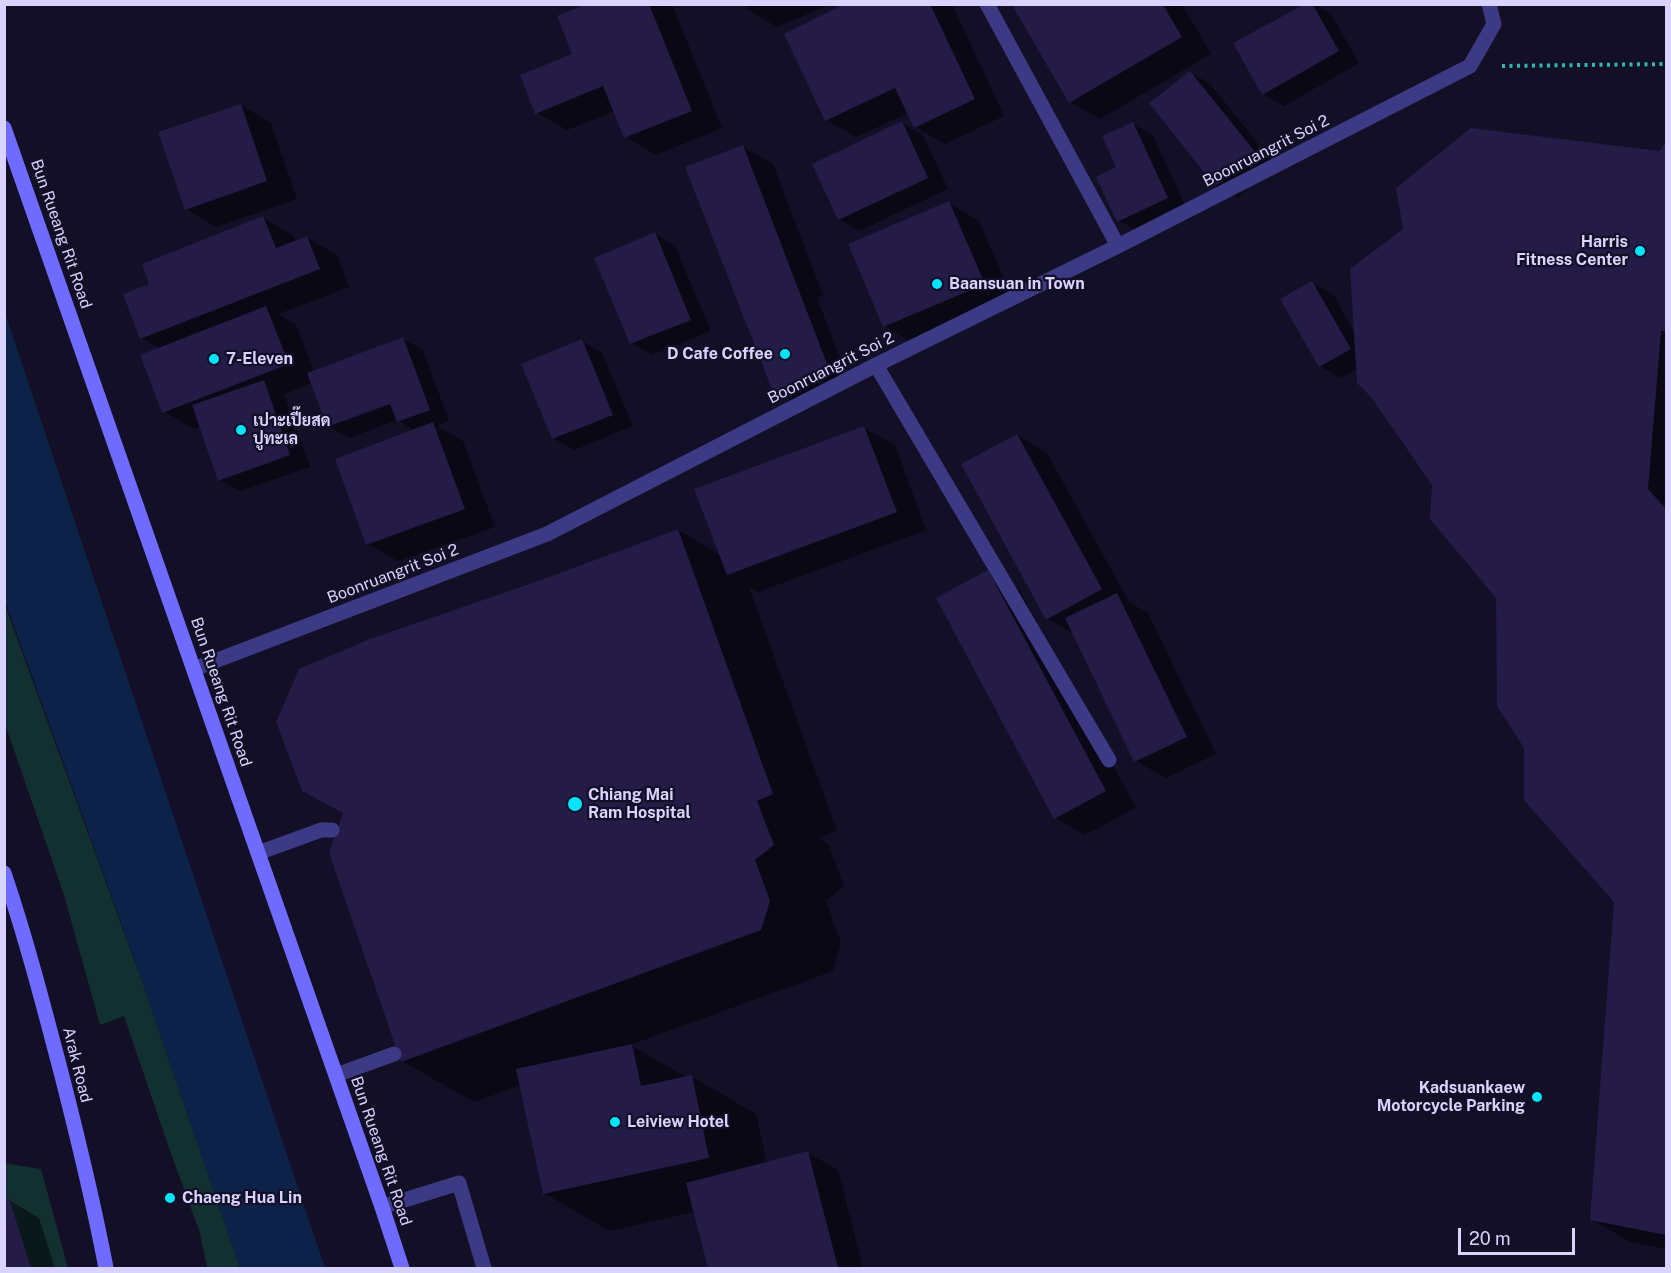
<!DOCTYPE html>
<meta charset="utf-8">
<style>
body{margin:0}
#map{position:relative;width:1671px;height:1273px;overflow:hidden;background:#130f26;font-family:"Public Sans",sans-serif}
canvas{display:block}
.frame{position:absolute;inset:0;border:6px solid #d9d4ff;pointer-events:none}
.scale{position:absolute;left:1458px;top:1228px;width:117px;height:27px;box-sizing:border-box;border:3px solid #d9d4ff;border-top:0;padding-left:8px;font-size:18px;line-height:21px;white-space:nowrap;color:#d9d4ff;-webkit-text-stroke:4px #130f26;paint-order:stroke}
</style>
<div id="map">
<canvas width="1671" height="1273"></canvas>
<div class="frame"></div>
<div class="scale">20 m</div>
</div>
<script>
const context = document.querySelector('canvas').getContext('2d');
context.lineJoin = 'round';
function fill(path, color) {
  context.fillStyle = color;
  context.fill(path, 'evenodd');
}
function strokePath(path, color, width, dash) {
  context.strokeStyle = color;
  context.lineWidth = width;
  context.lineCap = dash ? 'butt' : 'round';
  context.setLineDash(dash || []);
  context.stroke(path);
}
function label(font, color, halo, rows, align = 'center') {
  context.font = font + ' "Public Sans",Sarabun,sans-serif';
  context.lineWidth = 4.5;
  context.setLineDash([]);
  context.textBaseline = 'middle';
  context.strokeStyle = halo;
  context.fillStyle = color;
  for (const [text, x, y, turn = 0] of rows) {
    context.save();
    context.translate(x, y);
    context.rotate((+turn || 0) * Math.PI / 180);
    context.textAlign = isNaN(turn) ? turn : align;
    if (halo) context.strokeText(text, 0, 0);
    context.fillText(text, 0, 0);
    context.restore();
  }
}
fill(new Path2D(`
 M 4,602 L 144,987 L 240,1268 L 207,1268 L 200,1233 L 170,1151 L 124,1016 L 100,1025 L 64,895 L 5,724 Z
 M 4,1163 L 41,1169 L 68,1268 L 5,1268 Z`), '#12302f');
fill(new Path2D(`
 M 5,313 L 325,1268 L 240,1268 L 135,961 L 5,601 Z`), '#0c2248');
fill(new Path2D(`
 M 590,4 L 672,4 L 722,128 L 656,155 L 626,137 L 615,111 L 567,130 L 537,113 L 574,55 Z
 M 745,4 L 832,4 L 777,27 L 747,9 Z
 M 849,4 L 952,4 L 1004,116 L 945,144 L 915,127 L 909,113 L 856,137 L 826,120 Z
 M 1013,4 L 1182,4 L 1211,54 L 1100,119 L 1070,102 Z
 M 1306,4 L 1315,4 L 1331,14 L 1359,63 L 1284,106 L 1263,94 L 1235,44 Z
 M 1190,72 L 1210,84 L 1276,166 L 1237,197 L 1216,185 Z
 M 241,105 L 271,123 L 297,199 L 216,227 L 186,209 Z
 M 902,123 L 923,135 L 948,189 L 859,231 L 839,219 Z
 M 1133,124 L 1153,136 L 1187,209 L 1139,232 L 1118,220 L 1118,168 Z
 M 1666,144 L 1666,1249 L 1630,1242 L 1591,1219 L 1616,901 L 1525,748 L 1498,598 L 1433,485 L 1358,368 L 1341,378 L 1320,366 L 1312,283 L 1333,294 L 1356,336 L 1659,152 Z
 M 743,147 L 773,164 L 823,295 L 817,298 L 849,381 L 795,403 L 774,391 Z
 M 949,203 L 979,221 L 1014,301 L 914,344 L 884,326 Z
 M 263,218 L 293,235 L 296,242 L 307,238 L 337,255 L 349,287 L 278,314 L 296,325 L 314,372 L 403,339 L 423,350 L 449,421 L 437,426 L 463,441 L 495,527 L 398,561 L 368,544 L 415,431 L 397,420 L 349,438 L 328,426 L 312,383 L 284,394 L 310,467 L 240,491 L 219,480 L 201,426 L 194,429 L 163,411 L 160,349 L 141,338 L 151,285 Z
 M 655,234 L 675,246 L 711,331 L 652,355 L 631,343 Z
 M 582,341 L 602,353 L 633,426 L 574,450 L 553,438 Z
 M 864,428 L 895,445 L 926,530 L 758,592 L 749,587 L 837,831 L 818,838 L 828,843 L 844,886 L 826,901 L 841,943 L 833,971 L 630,1045 L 686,1077 L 691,1076 L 756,1114 L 767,1163 L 808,1153 L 838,1170 L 863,1268 L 709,1268 L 695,1212 L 609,1231 L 544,1193 L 521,1085 L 474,1102 L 402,1061 L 543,581 L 678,530 L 721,555 Z
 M 1017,435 L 1047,453 L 1129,602 L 1148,613 L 1216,754 L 1166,778 L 1136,761 L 1075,635 L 1048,619 Z
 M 988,572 L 1019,589 L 1136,808 L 1085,835 L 1055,818 Z
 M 9,1200 L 39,1218 L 55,1268 L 4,1268 L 4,1201 Z`), '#0007');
fill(new Path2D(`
 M 586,4 L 649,4 L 692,111 L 624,138 L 603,86 L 535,114 L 520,75 L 572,54 L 557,16 Z
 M 845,4 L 930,4 L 975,99 L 914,128 L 895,88 L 825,121 L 784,34 Z
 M 1012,5 L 1163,5 L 1182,37 L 1069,103 Z
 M 1303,5 L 1313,5 L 1339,51 L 1262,95 L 1233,43 Z
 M 1190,71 L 1256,153 L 1215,186 L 1149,103 Z
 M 241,104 L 267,181 L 185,210 L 158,132 Z
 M 902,121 L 928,178 L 838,220 L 812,164 Z
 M 1133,122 L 1168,198 L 1117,222 L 1096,177 L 1116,167 L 1102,136 Z
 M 1471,128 L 1659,151 L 1666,142 L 1666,331 L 1661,331 L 1648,489 L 1666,509 L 1666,1235 L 1590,1220 L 1614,902 L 1524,800 L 1524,748 L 1497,706 L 1496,598 L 1430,519 L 1432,485 L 1371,397 L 1357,383 L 1350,269 L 1403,229 L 1396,188 Z
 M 743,145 L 829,369 L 773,392 L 685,167 Z
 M 949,201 L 985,284 L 883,327 L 848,244 Z
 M 263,216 L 276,248 L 307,236 L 320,269 L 140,339 L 123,294 L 149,284 L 142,264 Z
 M 655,232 L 691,320 L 630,344 L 594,258 Z
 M 1312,281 L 1351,349 L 1319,367 L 1280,299 Z
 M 266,306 L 289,364 L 162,413 L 140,355 Z
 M 403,337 L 430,410 L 397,422 L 390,404 L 327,427 L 307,373 Z
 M 582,339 L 613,415 L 552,439 L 521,364 Z
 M 264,380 L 290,455 L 218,481 L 192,405 Z
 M 433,422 L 465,509 L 366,545 L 335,459 Z
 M 864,426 L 897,512 L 727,575 L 694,489 Z
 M 1017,434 L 1102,589 L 1046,620 L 961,464 Z
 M 678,529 L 773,794 L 757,801 L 774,845 L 755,860 L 770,901 L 761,930 L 401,1062 L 329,853 L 343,813 L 302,791 L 276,722 L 299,669 L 370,639 L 541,580 Z
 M 988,570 L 1106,791 L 1054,819 L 936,598 Z
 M 1117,593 L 1187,737 L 1134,762 L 1065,618 Z
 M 632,1044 L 641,1086 L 692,1075 L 709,1158 L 543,1194 L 516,1069 Z
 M 808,1151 L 838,1268 L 708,1268 L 686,1183 Z
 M 9,1198 L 31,1268 L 4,1268 L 4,1200 Z`), '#241b47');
strokePath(new Path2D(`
 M 1502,66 L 1666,64`), '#2fb8b0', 4, [3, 4.5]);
strokePath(new Path2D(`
 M 258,853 L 321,830 L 332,830
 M 336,1075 L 394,1054
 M 382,1207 L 459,1183 L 484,1268`), '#3d3a85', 15);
strokePath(new Path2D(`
 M 987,4 L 1118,246
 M 876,365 L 1109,760
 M 194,669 L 547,534 L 876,365 L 1118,246 L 1470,66 L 1494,24 L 1489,4`), '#3d3a85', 15);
strokePath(new Path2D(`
 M 4,128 L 382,1207 L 402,1268
 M 4,873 C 27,941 45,1011 63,1080 C 79,1143 94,1205 106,1268`), '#6f6bff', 15);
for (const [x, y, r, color] of [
 [1640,251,6,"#00e5ff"],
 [937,284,6,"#00e5ff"],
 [785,354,6,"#00e5ff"],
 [214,359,6,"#00e5ff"],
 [241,430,6,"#00e5ff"],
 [575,804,8,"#00e5ff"],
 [1537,1097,6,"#00e5ff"],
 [615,1122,6,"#00e5ff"],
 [170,1198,6,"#00e5ff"]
]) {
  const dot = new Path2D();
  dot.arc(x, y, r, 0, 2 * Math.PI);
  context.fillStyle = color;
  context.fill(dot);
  strokePath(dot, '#130f26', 2);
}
label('16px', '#d9d4ff', '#130f26', [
 ["Boonruangrit Soi 2",1266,151,-27],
 ["Bun Rueang Rit Road",61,234,71],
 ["Boonruangrit Soi 2",831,368,-27],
 ["Boonruangrit Soi 2",393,574,-21],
 ["Bun Rueang Rit Road",221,692,71],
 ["Arak Road",77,1065,76],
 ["Bun Rueang Rit Road",381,1151,71]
]);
label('bold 16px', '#d9d4ff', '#130f26', [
 ["Harris",1628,242,"right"],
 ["Fitness Center",1628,260,"right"],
 ["Baansuan in Town",949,284],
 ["D Cafe Coffee",773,354,"right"],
 ["7-Eleven",226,359],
 ["เปาะเปี๊ยสด",253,421],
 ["ปูทะเล",253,439],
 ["Chiang Mai",588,795],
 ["Ram Hospital",588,813],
 ["Kadsuankaew",1525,1088,"right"],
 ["Motorcycle Parking",1525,1106,"right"],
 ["Leiview Hotel",627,1122],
 ["Chaeng Hua Lin",182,1198]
], 'left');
</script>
